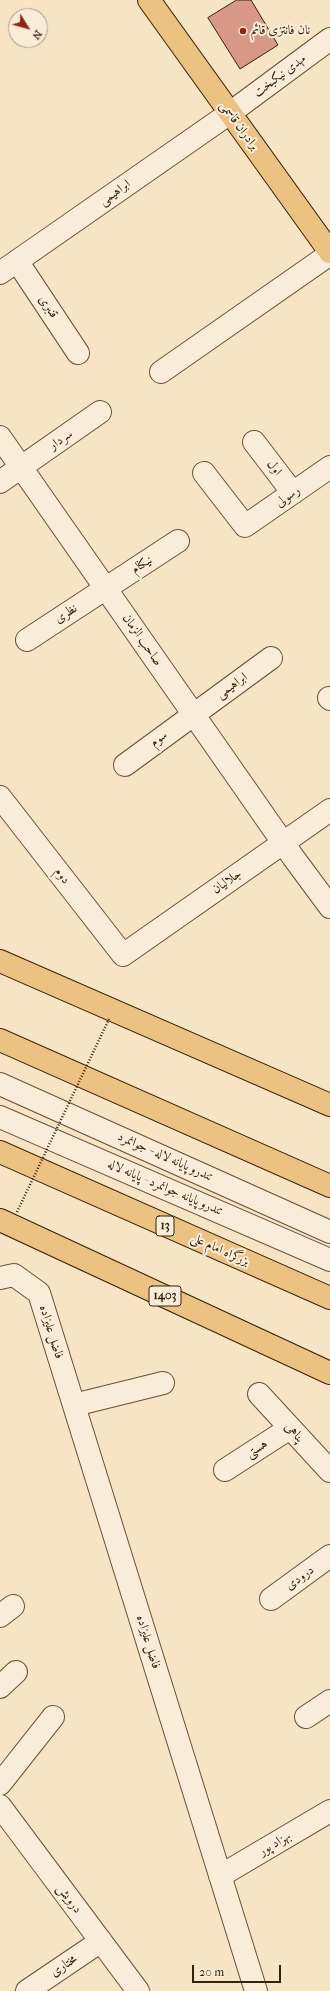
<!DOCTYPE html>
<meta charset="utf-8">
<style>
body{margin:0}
#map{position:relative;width:330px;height:1991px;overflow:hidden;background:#f6e4c4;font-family:"IM FELL French Canon",serif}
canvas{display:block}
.north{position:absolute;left:8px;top:8px;width:40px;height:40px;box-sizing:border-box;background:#f9edd9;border:1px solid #ab9c86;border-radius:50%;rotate:127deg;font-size:11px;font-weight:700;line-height:16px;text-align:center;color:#36220a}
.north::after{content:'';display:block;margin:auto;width:14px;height:18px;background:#8f2418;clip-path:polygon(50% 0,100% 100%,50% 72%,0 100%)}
.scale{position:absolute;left:192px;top:1965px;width:89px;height:18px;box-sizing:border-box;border:2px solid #36220a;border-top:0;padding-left:5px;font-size:12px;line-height:14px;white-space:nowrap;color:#36220a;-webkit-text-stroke:3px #f9edd9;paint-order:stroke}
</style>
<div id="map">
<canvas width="330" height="1991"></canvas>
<div class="north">N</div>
<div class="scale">20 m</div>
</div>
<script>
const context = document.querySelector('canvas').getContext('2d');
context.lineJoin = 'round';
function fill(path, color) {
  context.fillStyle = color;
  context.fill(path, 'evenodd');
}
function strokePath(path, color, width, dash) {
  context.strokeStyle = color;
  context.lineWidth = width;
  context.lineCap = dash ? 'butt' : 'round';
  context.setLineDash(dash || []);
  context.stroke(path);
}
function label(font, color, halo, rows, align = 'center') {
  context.font = font + ' "IM FELL French Canon",Amiri,serif';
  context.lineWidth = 4;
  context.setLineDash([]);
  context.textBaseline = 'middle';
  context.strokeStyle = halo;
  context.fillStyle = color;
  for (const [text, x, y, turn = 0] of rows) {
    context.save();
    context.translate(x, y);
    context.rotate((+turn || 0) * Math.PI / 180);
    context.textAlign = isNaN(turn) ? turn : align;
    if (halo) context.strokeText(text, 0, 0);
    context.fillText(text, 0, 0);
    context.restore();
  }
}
const building = new Path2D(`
 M 237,0 L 251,0 L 278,45 L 240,69 L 208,18 Z`);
fill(building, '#d79888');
strokePath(building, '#36220a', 1);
const minor = new Path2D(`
 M 17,261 L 78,353
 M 0,273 L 230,113 L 330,39
 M 161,372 L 330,254
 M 0,437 L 293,857 L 330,907
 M 254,442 L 293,493
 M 204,473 L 245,526 L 330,467
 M 0,482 L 100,412
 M 27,640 L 178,541
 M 329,698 L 330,699
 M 125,765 L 271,658
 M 0,797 L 123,955 L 330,810
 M 0,1084 L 330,1232
 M 0,1117 L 330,1260
 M 0,1278 L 14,1275 L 39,1293 L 256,1991
 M 259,1394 L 330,1471
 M 74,1405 L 163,1383
 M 225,1470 L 290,1428
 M 271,1599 L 330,1556
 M 0,1616 L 13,1606
 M 0,1687 L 16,1672
 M 306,1717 L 330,1701
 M 0,1784 L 53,1717
 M 0,1806 L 138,1991
 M 220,1876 L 330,1811
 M 27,1991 L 101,1941`);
const major = new Path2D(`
 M 149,0 L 330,252`);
const highway = new Path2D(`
 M 0,961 L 330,1105
 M 0,1040 L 330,1186
 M 0,1152 L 330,1298
 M 0,1220 L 330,1373`);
strokePath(minor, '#665238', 24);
strokePath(major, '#36220a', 24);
strokePath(highway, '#36220a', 24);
strokePath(minor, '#f9edd9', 22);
strokePath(major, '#ebc282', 22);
strokePath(highway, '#ebc282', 22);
strokePath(new Path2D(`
 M 17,1212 L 109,1019`), '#36220a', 2.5, [1, 2]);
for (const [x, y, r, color] of [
 [243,31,4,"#8f2418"]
]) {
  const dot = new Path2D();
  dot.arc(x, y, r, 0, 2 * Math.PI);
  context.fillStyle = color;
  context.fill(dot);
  strokePath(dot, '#f9edd9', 1.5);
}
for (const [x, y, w] of [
 [165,1226,18],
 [165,1296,32]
]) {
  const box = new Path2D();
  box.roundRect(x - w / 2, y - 10, w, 20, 3);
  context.fillStyle = '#f9edd9';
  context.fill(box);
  strokePath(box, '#36220a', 1);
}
label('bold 12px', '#36220a', null, [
 ["13",165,1226],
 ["1403",165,1296]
]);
label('13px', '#36220a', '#f9edd9', [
 ["نان فانتزی قائم",251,31]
], 'left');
label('13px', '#36220a', '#f9edd9', [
 ["مهدی نیکبخت",280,76,-37],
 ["برادران قاسمی",239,126,54],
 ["ابراهیمی",115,193,-35],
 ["قنبری",48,307,56],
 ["سردار",61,440,-35],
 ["اول",274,468,52],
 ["رسولی",288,497,-35],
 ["نیکنام",142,565,-33],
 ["نظری",66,614,-33],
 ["صاحب الزمان",142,640,55],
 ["ابراهیمی",232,686,-35],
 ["سوم",159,739,-37],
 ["دوم",62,876,52],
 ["جلالیان",227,882,-35],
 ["تندرو پایانه لاله - جوانمرد",165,1157,24],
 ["تندرو پایانه جوانمرد - پایانه لاله",165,1188,23],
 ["بزرگراه امام علی",220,1250,24],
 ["فاضل علیزاده",51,1332,73],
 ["پناهی",294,1433,47],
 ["هستی",257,1449,-33],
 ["درودی",300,1578,-36],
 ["فاضل علیزاده",148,1642,73],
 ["بهزاد پور",275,1844,-31],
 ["درویش",69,1899,53],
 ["مختاری",64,1966,-34]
]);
</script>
